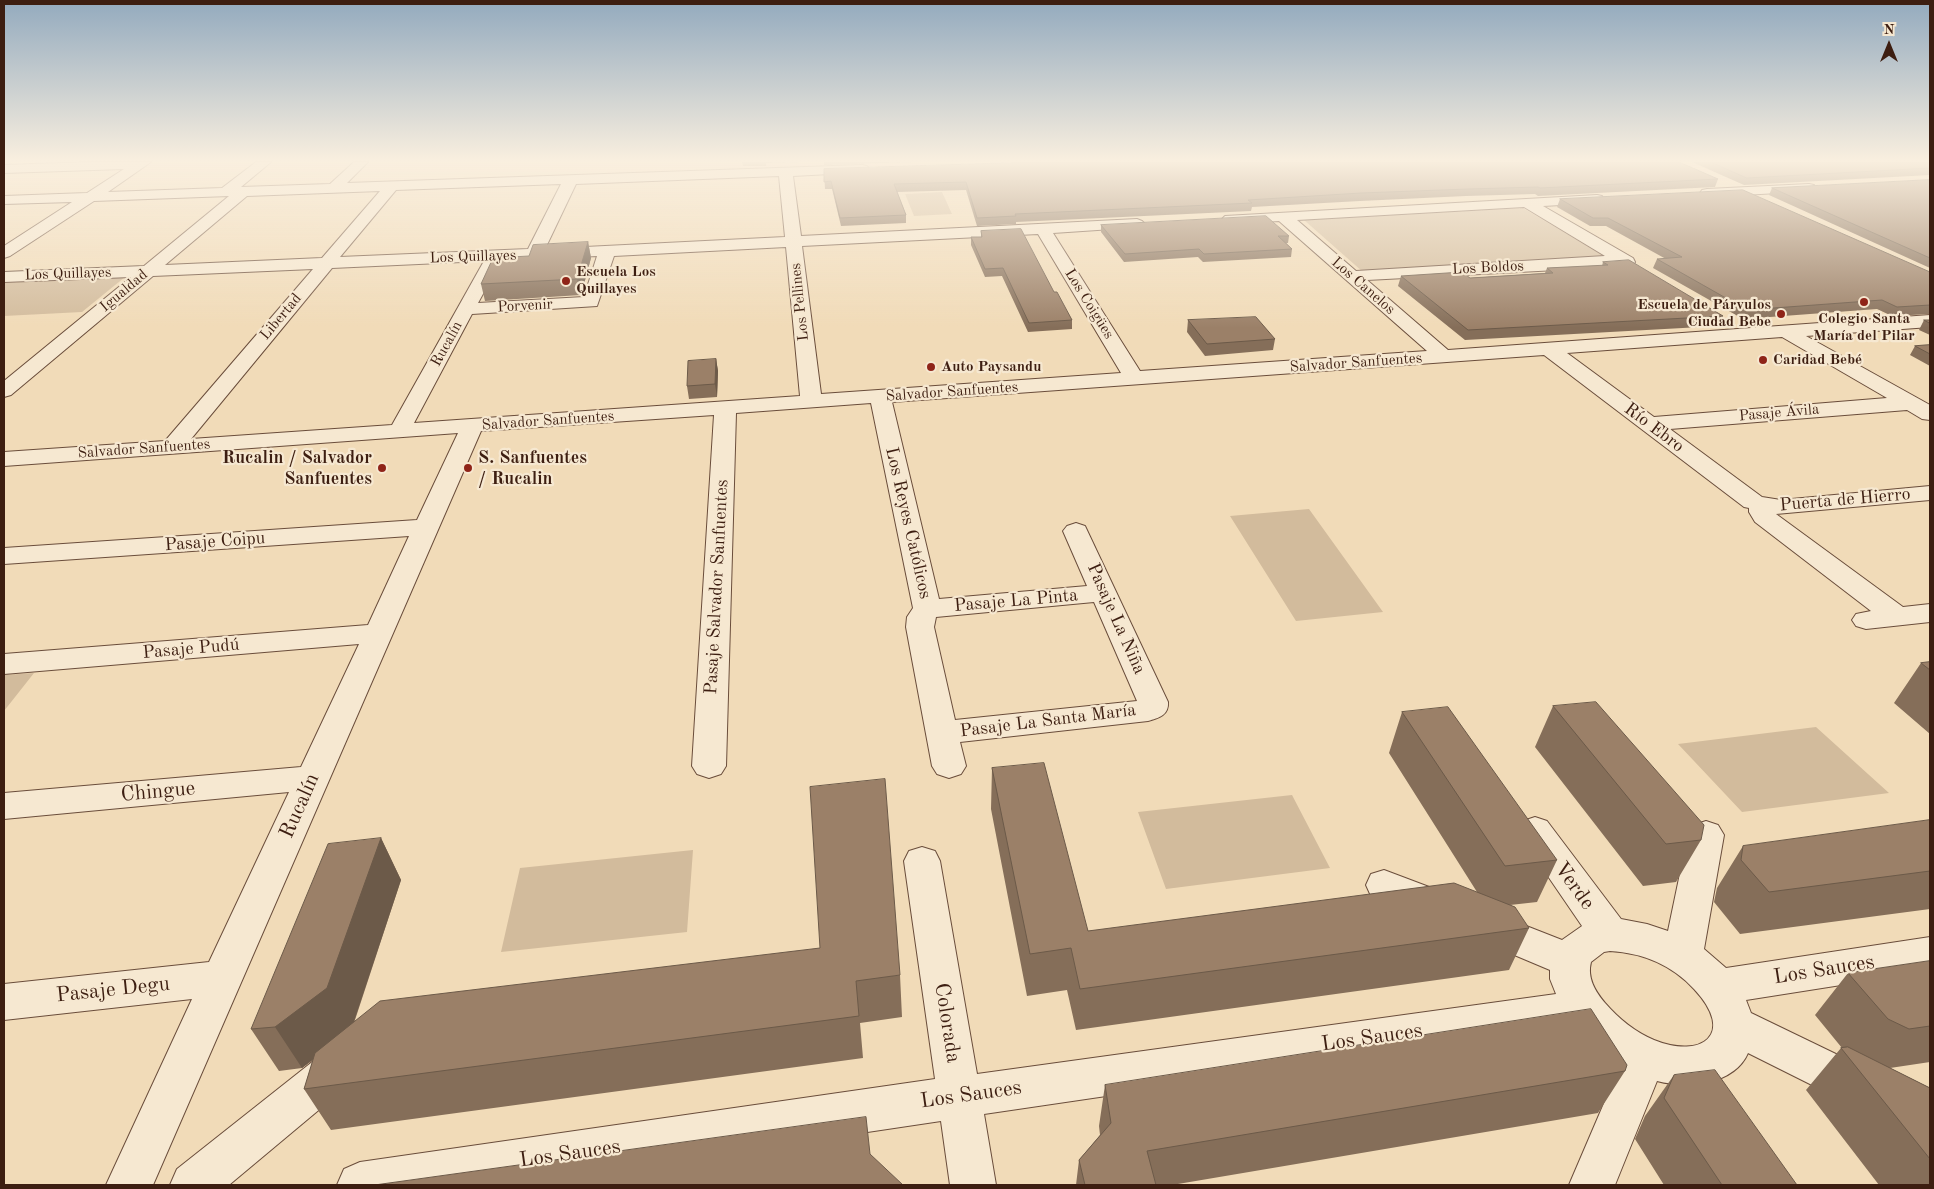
<!DOCTYPE html>
<meta charset="utf-8">
<style>
body{margin:0}
#map{position:relative;width:1934px;height:1189px;overflow:hidden;background:#f1dbb8;font-family:"Old Standard TT",serif}
canvas{display:block}
.frame{position:absolute;inset:0;border:5px solid #3d1e11;pointer-events:none}
.north{position:absolute;left:1864px;top:20px;width:50px;height:50px;-webkit-text-stroke:4px #f6e8d1;paint-order:stroke;rotate:0deg;font-size:14px;font-weight:700;line-height:20px;text-align:center;color:#3d1e11}
.north::after{content:'';display:block;margin:auto;width:18px;height:22px;background:#3d1e11;clip-path:polygon(50% 0,100% 100%,50% 72%,0 100%)}
</style>
<div id="map">
<canvas width="1934" height="1189"></canvas>
<div class="frame"></div>
<div class="north">N</div>
</div>
<script>
const context = document.querySelector('canvas').getContext('2d');
context.lineJoin = 'round';
function fill(path, color) {
  context.fillStyle = color;
  context.fill(path, 'evenodd');
}
function strokePath(path, color, width, dash) {
  context.strokeStyle = color;
  context.lineWidth = width;
  context.lineCap = dash ? 'butt' : 'round';
  context.setLineDash(dash || []);
  context.stroke(path);
}
function label(font, color, halo, rows, align = 'center') {
  context.font = font + ' "Old Standard TT",serif';
  context.lineWidth = 4.5;
  context.setLineDash([]);
  context.textBaseline = 'middle';
  context.strokeStyle = halo;
  context.fillStyle = color;
  for (const [text, x, y, turn = 0] of rows) {
    context.save();
    context.translate(x, y);
    context.rotate((+turn || 0) * Math.PI / 180);
    context.textAlign = isNaN(turn) ? turn : align;
    if (halo) context.strokeText(text, 0, 0);
    context.fillText(text, 0, 0);
    context.restore();
  }
}
fill(new Path2D(`
 M 942,192 L 952,214 L 914,216 L 905,194 Z
 M 1523,208 L 1606,257 L 1363,272 L 1304,220 Z
 M 125,277 L 82,312 L 4,316 L 4,283 Z
 M 1309,509 L 1383,612 L 1296,621 L 1230,516 Z
 M 34,673 L 4,711 L 4,675 Z
 M 1816,727 L 1889,793 L 1742,812 L 1678,744 Z
 M 1292,795 L 1330,868 L 1166,889 L 1138,812 Z
 M 693,850 L 687,932 L 501,952 L 520,868 Z`), '#d2bb9c');
const minor = new Path2D(`
 M 91,162 L 151,162 L 108,192 L 222,188 L 256,162 L 271,162 L 241,187 L 330,184 L 354,162 L 368,162 L 347,183 L 862,165 L 867,166 L 869,169 L 867,172 L 793,176 L 801,236 L 1137,219 L 1142,221 L 1145,224 L 1142,227 L 1053,233 L 1140,371 L 1427,351 L 1279,221 L 1230,224 L 1225,222 L 1222,219 L 1225,216 L 1597,195 L 1602,196 L 1604,199 L 1602,202 L 1597,203 L 1543,206 L 1633,258 L 1635,262 L 1633,266 L 1367,280 L 1448,350 L 1930,315 L 1930,327 L 1806,336 L 1930,405 L 1930,420 L 1922,419 L 1907,410 L 1670,429 L 1762,497 L 1781,500 L 1930,486 L 1930,500 L 1776,514 L 1903,607 L 1930,604 L 1930,622 L 1866,629 L 1856,626 L 1852,620 L 1856,614 L 1871,611 L 1755,522 L 1749,512 L 1749,508 L 1744,507 L 1544,355 L 892,402 L 939,599 L 1087,586 L 1063,531 L 1067,526 L 1076,523 L 1085,526 L 1168,702 C 1169,715 1159,718 1148,721 L 960,742 L 966,766 L 961,774 L 949,778 L 937,774 L 932,766 L 906,627 L 907,617 L 913,608 L 871,403 L 736,413 L 726,766 L 721,774 L 709,778 L 697,774 L 692,766 L 714,415 L 481,431 L 153,1185 L 106,1185 L 192,999 L 4,1020 L 4,984 L 209,962 L 289,792 L 4,819 L 4,793 L 301,767 L 359,644 L 4,674 L 4,654 L 368,625 L 409,536 L 4,564 L 4,548 L 417,520 L 458,433 L 4,466 L 4,452 L 165,441 L 313,269 L 153,276 L 11,395 L 4,397 L 4,381 L 131,277 L 4,282 L 4,272 L 144,266 L 229,196 L 94,201 L 10,256 L 4,258 L 4,246 L 72,202 L 4,204 L 4,196 L 87,193 L 124,169 L 4,173 L 4,165 ZM 779,176 L 785,237 L 545,249 L 576,184 ZM 561,184 L 528,249 L 340,257 L 396,190 ZM 380,191 L 322,258 L 165,265 L 247,196 ZM 1524,207 L 1605,256 L 1356,271 L 1297,220 ZM 1038,234 L 1121,373 L 821,394 L 802,246 ZM 786,247 L 800,396 L 414,423 L 472,314 L 597,306 L 614,256 ZM 597,256 L 584,297 L 478,303 L 501,261 ZM 484,261 L 392,425 L 191,439 L 332,268 ZM 1782,337 L 1887,398 L 1654,417 L 1567,353 ZM 1094,602 L 1137,701 L 955,720 L 934,627 L 936,617 Z
 M 1809,184 L 1814,185 L 1816,188 L 1814,191 L 1707,197 L 1702,196 L 1700,193 L 1702,190 L 1707,189 Z
 M 1535,817 L 1547,821 L 1621,919 L 1647,924 L 1668,931 L 1688,835 L 1694,825 L 1706,821 L 1718,825 L 1724,835 L 1704,949 L 1726,968 L 1930,937 L 1930,971 L 1746,1000 L 1751,1013 L 1871,1071 L 1878,1086 L 1871,1101 L 1856,1107 L 1748,1053 C 1734,1085 1687,1089 1657,1081 L 1615,1185 L 1569,1185 L 1620,1066 L 1595,1049 L 1575,1027 L 984,1114 L 996,1185 L 950,1185 L 941,1121 L 513,1185 L 337,1185 L 344,1169 L 360,1162 L 935,1079 L 904,861 L 909,851 L 922,847 L 935,851 L 940,861 L 977,1074 L 1556,994 L 1550,979 L 1550,970 L 1474,938 L 1469,927 L 1474,916 L 1488,911 L 1562,940 L 1582,926 L 1517,831 L 1523,821 ZM 1610,951 C 1643,953 1672,965 1694,989 C 1737,1035 1701,1059 1654,1040 C 1635,1032 1618,1018 1605,1003 C 1595,991 1587,978 1591,962 L 1604,952 Z
 M 1384,870 L 1445,893 L 1451,904 L 1445,915 L 1432,919 L 1371,896 L 1366,885 L 1371,874 Z
 M 336,1049 L 351,1055 L 357,1069 L 351,1083 L 229,1185 L 170,1185 L 177,1169 L 321,1055 Z`);
strokePath(minor, '#6a4d3b', 2);
fill(minor, '#f6e8d1');
fill(new Path2D(`
 M 742,162 L 801,162 L 766,163 L 766,166 L 743,166 Z
 M 824,162 L 913,162 L 824,165 Z
 M 1692,162 L 1930,162 L 1930,175 L 1744,185 Z
 M 824,169 L 1718,179 L 1715,187 L 1538,196 L 1535,194 L 1466,196 L 1360,201 L 1252,207 L 1251,211 L 1016,222 L 1016,224 L 977,226 L 966,190 L 897,192 L 906,215 L 906,223 L 841,226 L 832,189 L 825,189 Z
 M 1930,180 L 1930,268 L 1769,195 L 1772,188 Z
 M 1560,199 L 1930,272 L 1930,314 L 1892,316 L 1877,309 L 1743,319 L 1653,268 L 1657,259 L 1666,259 L 1606,226 L 1590,226 L 1557,207 Z
 M 1101,225 L 1289,236 L 1288,243 L 1286,243 L 1292,249 L 1291,257 L 1203,262 L 1198,257 L 1124,262 L 1101,232 Z
 M 981,231 L 1054,292 L 1072,320 L 1072,329 L 1028,332 L 1002,276 L 985,277 L 971,245 L 971,237 L 981,237 Z
 M 588,242 L 591,258 L 581,295 L 485,301 L 481,284 Z
 M 1603,262 L 1723,316 L 1719,326 L 1465,340 L 1398,286 L 1401,276 L 1470,278 L 1545,273 L 1547,268 L 1602,266 Z
 M 1188,320 L 1275,339 L 1273,350 L 1205,356 L 1187,332 Z
 M 1924,320 L 1930,320 L 1930,335 L 1919,330 Z
 M 1930,345 L 1930,366 L 1910,355 L 1915,346 Z
 M 716,359 L 718,371 L 717,397 L 689,399 L 687,386 Z
 M 1930,662 L 1930,734 L 1894,703 L 1921,663 Z
 M 1553,706 L 1701,840 L 1676,882 L 1643,886 L 1535,747 Z
 M 1402,712 L 1557,860 L 1537,902 L 1510,905 L 1529,928 L 1509,970 L 1076,1030 L 1067,990 L 1027,996 L 991,809 L 992,768 L 1088,931 L 1477,892 L 1389,753 Z
 M 1930,820 L 1930,909 L 1740,934 L 1714,902 L 1717,888 L 1743,846 Z
 M 381,838 L 401,880 L 354,1023 L 900,975 L 902,1017 L 860,1023 L 863,1058 L 331,1130 L 304,1089 L 313,1060 L 302,1068 L 279,1071 L 251,1029 Z
 M 1930,961 L 1930,1062 L 1890,1068 L 1930,1088 L 1930,1185 L 1879,1185 L 1806,1090 L 1841,1048 L 1842,1048 L 1815,1015 L 1848,973 Z
 M 1625,1071 L 1598,1113 L 1172,1185 L 1076,1185 L 1079,1160 L 1100,1135 L 1099,1126 L 1105,1085 Z
 M 1674,1075 L 1797,1185 L 1664,1185 L 1635,1139 L 1645,1116 Z`), '#856e59');
fill(new Path2D(`
 M 588,242 L 591,258 L 581,295 L 577,279 Z
 M 716,359 L 718,371 L 717,397 L 715,384 Z
 M 381,838 L 401,880 L 351,1030 L 302,1068 L 275,1027 Z`), '#6c5a49');
const building = new Path2D(`
 M 1035,162 L 1679,162 L 1718,179 L 1540,188 L 1538,187 L 1468,189 L 1361,193 L 1248,200 L 1252,203 L 1015,214 L 1016,216 L 977,218 L 966,182 L 894,184 L 906,215 L 840,218 L 831,181 L 824,182 L 824,169 Z
 M 1711,162 L 1930,162 L 1930,168 L 1747,178 Z
 M 1930,180 L 1930,258 L 1772,188 Z
 M 1743,190 L 1930,272 L 1930,305 L 1897,307 L 1882,300 L 1747,310 L 1657,259 L 1682,257 L 1608,218 L 1593,218 L 1560,199 Z
 M 1266,216 L 1289,236 L 1278,236 L 1292,249 L 1204,254 L 1199,249 L 1125,254 L 1101,225 Z
 M 1021,229 L 1054,292 L 1057,292 L 1072,320 L 1029,323 L 1003,268 L 985,269 L 971,237 L 982,237 L 981,231 Z
 M 588,242 L 577,279 L 481,284 L 493,258 L 529,256 L 533,245 Z
 M 1629,260 L 1723,316 L 1468,330 L 1401,276 L 1462,272 L 1470,278 L 1553,273 L 1547,268 L 1608,265 L 1603,262 Z
 M 1256,317 L 1275,339 L 1207,344 L 1188,320 Z
 M 1924,320 L 1930,320 L 1930,323 Z
 M 1930,345 L 1930,354 L 1915,346 Z
 M 716,359 L 715,384 L 687,386 L 688,361 Z
 M 1930,662 L 1930,670 L 1921,663 Z
 M 1596,702 L 1704,825 L 1701,840 L 1666,844 L 1553,706 Z
 M 1448,707 L 1557,860 L 1505,866 L 1402,712 Z
 M 1044,763 L 1088,931 L 1454,883 L 1515,907 L 1529,928 L 1080,989 L 1071,948 L 1030,954 L 992,768 Z
 M 885,779 L 900,975 L 856,981 L 859,1016 L 304,1089 L 315,1053 L 380,1001 L 820,948 L 810,787 Z
 M 1930,820 L 1930,871 L 1769,892 L 1741,860 L 1743,846 Z
 M 381,838 L 327,988 L 275,1027 L 251,1029 L 328,844 Z
 M 1930,961 L 1930,1026 L 1909,1029 L 1888,1019 L 1848,973 Z
 M 1591,1009 L 1627,1065 L 1625,1071 L 1147,1151 L 1156,1185 L 1085,1185 L 1079,1160 L 1111,1123 L 1105,1085 Z
 M 1848,1047 L 1930,1088 L 1930,1159 L 1841,1048 Z
 M 1715,1070 L 1797,1185 L 1722,1185 L 1664,1098 L 1674,1075 Z
 M 866,1117 L 870,1154 L 903,1185 L 375,1185 Z`);
fill(building, '#9b8068');
strokePath(building, '#6c5a49', 1);
const sky = context.createLinearGradient(0, 0, 0, 328);
sky.addColorStop(0, '#93aabe');
sky.addColorStop(0.49, '#f9efdf');
sky.addColorStop(1, '#f9efdf00');
context.fillStyle = sky;
context.fillRect(0, 0, 1934, 328);
for (const [x, y, r, color] of [
 [566,281,5,"#8f2418"],
 [1864,302,5,"#8f2418"],
 [1781,314,5,"#8f2418"],
 [1763,360,5,"#8f2418"],
 [931,367,5,"#8f2418"],
 [382,468,5,"#8f2418"],
 [468,468,5,"#8f2418"]
]) {
  const dot = new Path2D();
  dot.arc(x, y, r, 0, 2 * Math.PI);
  context.fillStyle = color;
  context.fill(dot);
  strokePath(dot, '#f6e8d1', 2);
}
label('15px', '#3d1e11', '#f6e8d1', [
 ["Los Quillayes",473,257,-2],
 ["Los Boldos",1488,268,-3],
 ["Los Quillayes",68,274,-2],
 ["Los Canelos",1363,286,41],
 ["Igualdad",124,291,-40],
 ["Los Pellines",800,302,-96],
 ["Los Coigües",1089,304,58],
 ["Porvenir",525,306,-3],
 ["Libertad",281,317,-50],
 ["Rucalín",447,344,-61],
 ["Salvador Sanfuentes",1356,363,-4],
 ["Salvador Sanfuentes",952,392,-4],
 ["Pasaje Ávila",1779,413,-5],
 ["Salvador Sanfuentes",548,421,-4],
 ["Salvador Sanfuentes",144,449,-4]
]);
label('bold 15px', '#3d1e11', '#f6e8d1', [
 ["Escuela Los",576,272],
 ["Quillayes",576,289],
 ["Escuela de Párvulos",1771,305,"right"],
 ["Ciudad Bebe",1771,322,"right"],
 ["Colegio Santa",1864,319,"center"],
 ["María del Pilar",1864,336,"center"],
 ["Caridad Bebé",1773,360],
 ["Auto Paysandu",941,367]
], 'left');
label('18px', '#3d1e11', '#f6e8d1', [
 ["Río Ebro",1654,428,37],
 ["Puerta de Hierro",1845,500,-5],
 ["Los Reyes Católicos",908,523,77],
 ["Pasaje Coipu",215,542,-4],
 ["Pasaje Salvador Sanfuentes",717,587,-87],
 ["Pasaje La Pinta",1016,601,-5],
 ["Pasaje La Niña",1116,619,66],
 ["Pasaje Pudú",191,649,-5],
 ["Pasaje La Santa María",1048,721,-7]
]);
label('bold 18px', '#3d1e11', '#f6e8d1', [
 ["Rucalin / Salvador",372,458],
 ["Sanfuentes",372,479],
 ["S. Sanfuentes",478,458,"left"],
 ["/ Rucalin",478,479,"left"]
], 'right');
label('21px', '#3d1e11', '#f6e8d1', [
 ["Chingue",158,792,-5],
 ["Rucalín",300,806,-66],
 ["Verde",1574,886,54],
 ["Los Sauces",1824,970,-9],
 ["Pasaje Degu",113,990,-6],
 ["Colorada",947,1023,81],
 ["Los Sauces",1372,1038,-8],
 ["Los Sauces",971,1095,-8],
 ["Los Sauces",570,1154,-8]
]);
</script>
